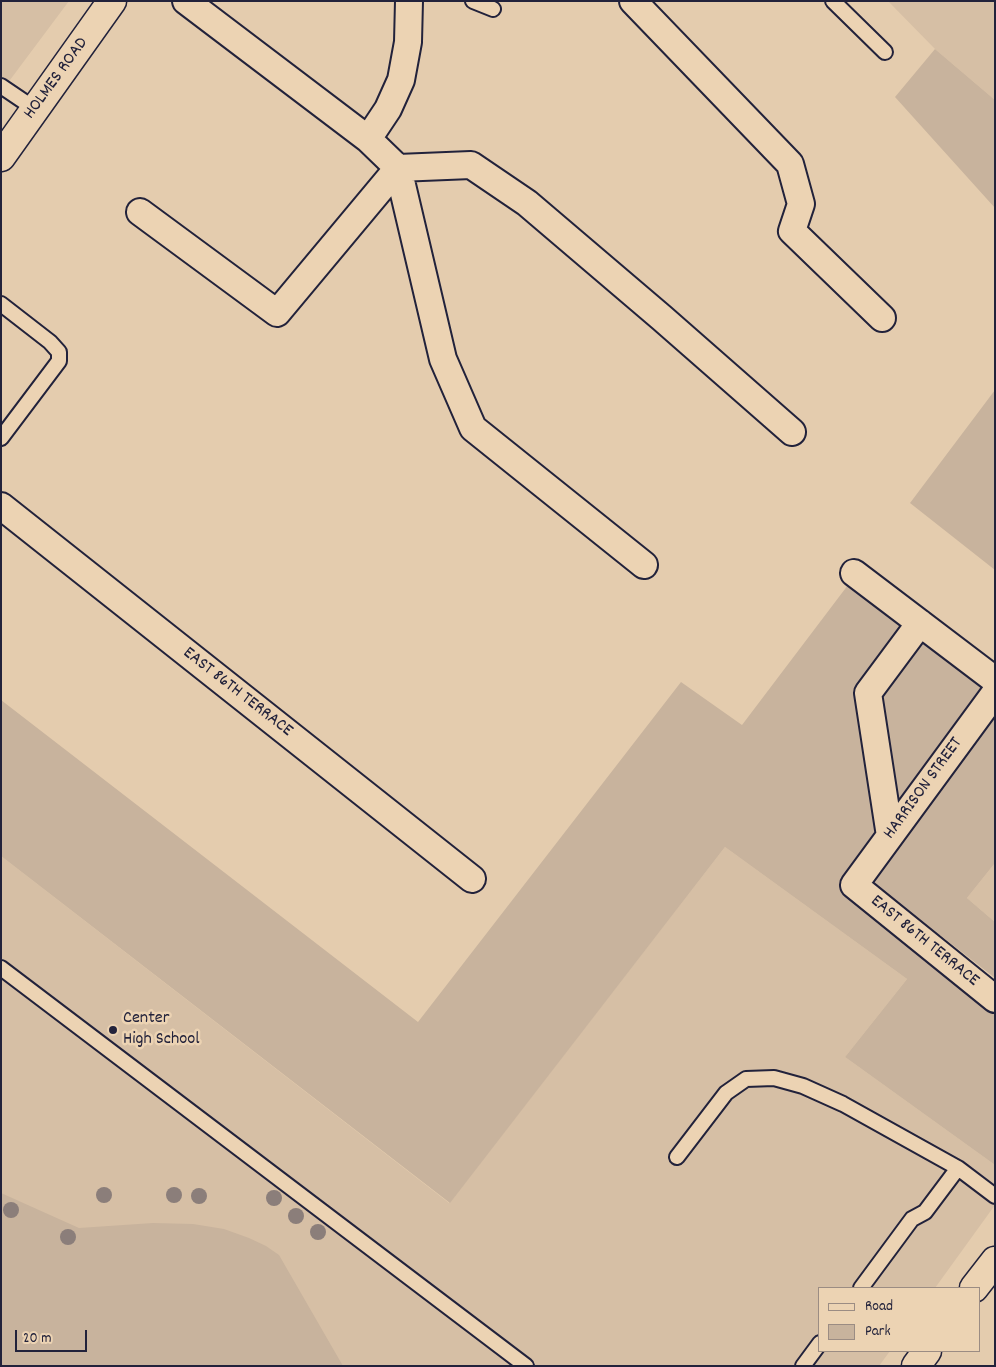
<!DOCTYPE html>
<style>
body{margin:0}
#map{position:relative;width:996px;height:1367px;overflow:hidden;background:#e4ccae;font-family:Dekko,sans-serif}
canvas{display:block}
.frame{position:absolute;inset:0;border:2px solid #22223b;pointer-events:none}
.legend{position:absolute;left:818px;top:1287px;width:162px;height:65px;box-sizing:border-box;background:#ecd3b3;border:1px solid #9b8c83;margin:0;padding:6px 9px;list-style:none;font-size:15px;color:#22223b}
.legend li{display:flex;align-items:center;gap:10px;height:25px}
.legend b{width:25px;border:1px solid #9b8c83}
.scale{position:absolute;left:15px;top:1330px;width:72px;height:22px;box-sizing:border-box;border:2px solid #22223b;border-top:0;padding-left:6px;font-size:15px;line-height:18px;white-space:nowrap;color:#22223b;-webkit-text-stroke:4px #ecd3b3;paint-order:stroke}
</style>
<div id="map">
<canvas width="996" height="1367"></canvas>
<div class="frame"></div>
<ul class="legend">
<li><b style="height:6px;background:#ecd3b3"></b>Road</li>
<li><b style="height:14px;background:#c8b39d"></b>Park</li>
</ul>
<div class="scale">20 m</div>
</div>
<script>
const context = document.querySelector('canvas').getContext('2d');
context.lineJoin = 'round';
function fill(path, color) {
  context.fillStyle = color;
  context.fill(path, 'evenodd');
}
function strokePath(path, color, width, dash) {
  context.strokeStyle = color;
  context.lineWidth = width;
  context.lineCap = dash ? 'butt' : 'round';
  context.setLineDash(dash || []);
  context.stroke(path);
}
function label(font, color, halo, rows, align = 'center') {
  context.font = font + ' Dekko,sans-serif';
  context.lineWidth = 5;
  context.setLineDash([]);
  context.textBaseline = 'middle';
  context.strokeStyle = halo;
  context.fillStyle = color;
  for (const [text, x, y, turn = 0] of rows) {
    context.save();
    context.translate(x, y);
    context.rotate((+turn || 0) * Math.PI / 180);
    context.textAlign = isNaN(turn) ? turn : align;
    if (halo) context.strokeText(text, 0, 0);
    context.fillText(text, 0, 0);
    context.restore();
  }
}
fill(new Path2D(`
 M 1,1 L 69,1 L 1,92 Z
 M 888,1 L 995,1 L 995,100 L 935,49 Z
 M 725,847 L 907,979 L 845,1057 L 995,1165 L 995,1205 L 935,1288 L 820,1288 L 820,1351 L 890,1351 L 879,1366 L 1,1366 L 1,856 L 449,1203 Z
 M 995,863 L 995,922 L 967,898 Z`), '#d6bfa5');
fill(new Path2D(`
 M 935,49 L 995,100 L 995,208 L 895,97 Z
 M 995,390 L 995,570 L 910,503 Z
 M 848,585 L 995,693 L 995,863 L 967,898 L 995,922 L 995,978 L 940,935 L 924,957 L 995,1014 L 995,1165 L 845,1057 L 907,979 L 725,847 L 450,1203 L 1,856 L 1,700 L 418,1022 L 681,682 L 742,725 Z
 M 1,1193 L 79,1228 L 153,1223 L 193,1224 L 224,1229 L 249,1238 L 266,1246 L 279,1255 L 343,1366 L 1,1366 Z`), '#c8b39d');
const lane = new Path2D(`
 M 473,1 L 493,9
 M 833,1 L 885,52
 M 1,86 L 35,109
 M 1,304 L 50,342 L 59,352 L 59,361 L 1,438
 M 1,968 L 526,1366
 M 677,1157 L 726,1093 L 746,1079 L 774,1078 L 803,1086 L 843,1104 L 958,1168 L 925,1212 L 912,1219 L 861,1288
 M 958,1168 L 995,1196
 M 803,1366 L 820,1343`);
const street = new Path2D(`
 M 186,1 L 368,139 L 398,168 L 443,359 L 473,428 L 644,565
 M 633,1 L 790,164 L 801,204 L 792,231 L 882,318
 M 368,139 L 388,109 L 401,80 L 408,42 L 409,1
 M 140,212 L 277,313 L 398,168 L 471,165 L 527,203 L 662,318 L 792,432
 M 1,506 L 472,879
 M 854,573 L 995,680
 M 995,693 L 854,885 L 995,999
 M 890,836 L 868,693 L 920,623`);
const secondary = new Path2D(`
 M 1,157 L 112,1
 M 974,1288 L 995,1261
 M 916,1366 L 927,1351`);
strokePath(lane, '#22223b', 18);
strokePath(street, '#22223b', 30);
strokePath(secondary, '#22223b', 31);
strokePath(lane, '#ecd3b3', 14);
strokePath(street, '#ecd3b3', 26);
strokePath(secondary, '#ecd3b3', 28);
context.fillStyle = '#8b7e7a';
for (const [x, y] of [
 [104,1195],
 [174,1195],
 [199,1196],
 [274,1198],
 [11,1210],
 [296,1216],
 [318,1232],
 [68,1237]
]) {
  context.beginPath();
  context.arc(x, y, 8, 0, 2 * Math.PI);
  context.fill();
}
for (const [x, y, r, color] of [
 [113,1030,5,"#22223b"]
]) {
  const dot = new Path2D();
  dot.arc(x, y, r, 0, 2 * Math.PI);
  context.fillStyle = color;
  context.fill(dot);
  strokePath(dot, '#ecd3b3', 2);
}
label('18px', '#22223b', '#ecd3b3', [
 ["HOLMES ROAD",57,79,-54],
 ["EAST 86TH TERRACE",237,693,38],
 ["HARRISON STREET",924,789,-54],
 ["EAST 86TH TERRACE",924,942,39]
]);
label('18px', '#22223b', '#ecd3b3', [
 ["Center",123,1020],
 ["High School",123,1041]
], 'left');
</script>
